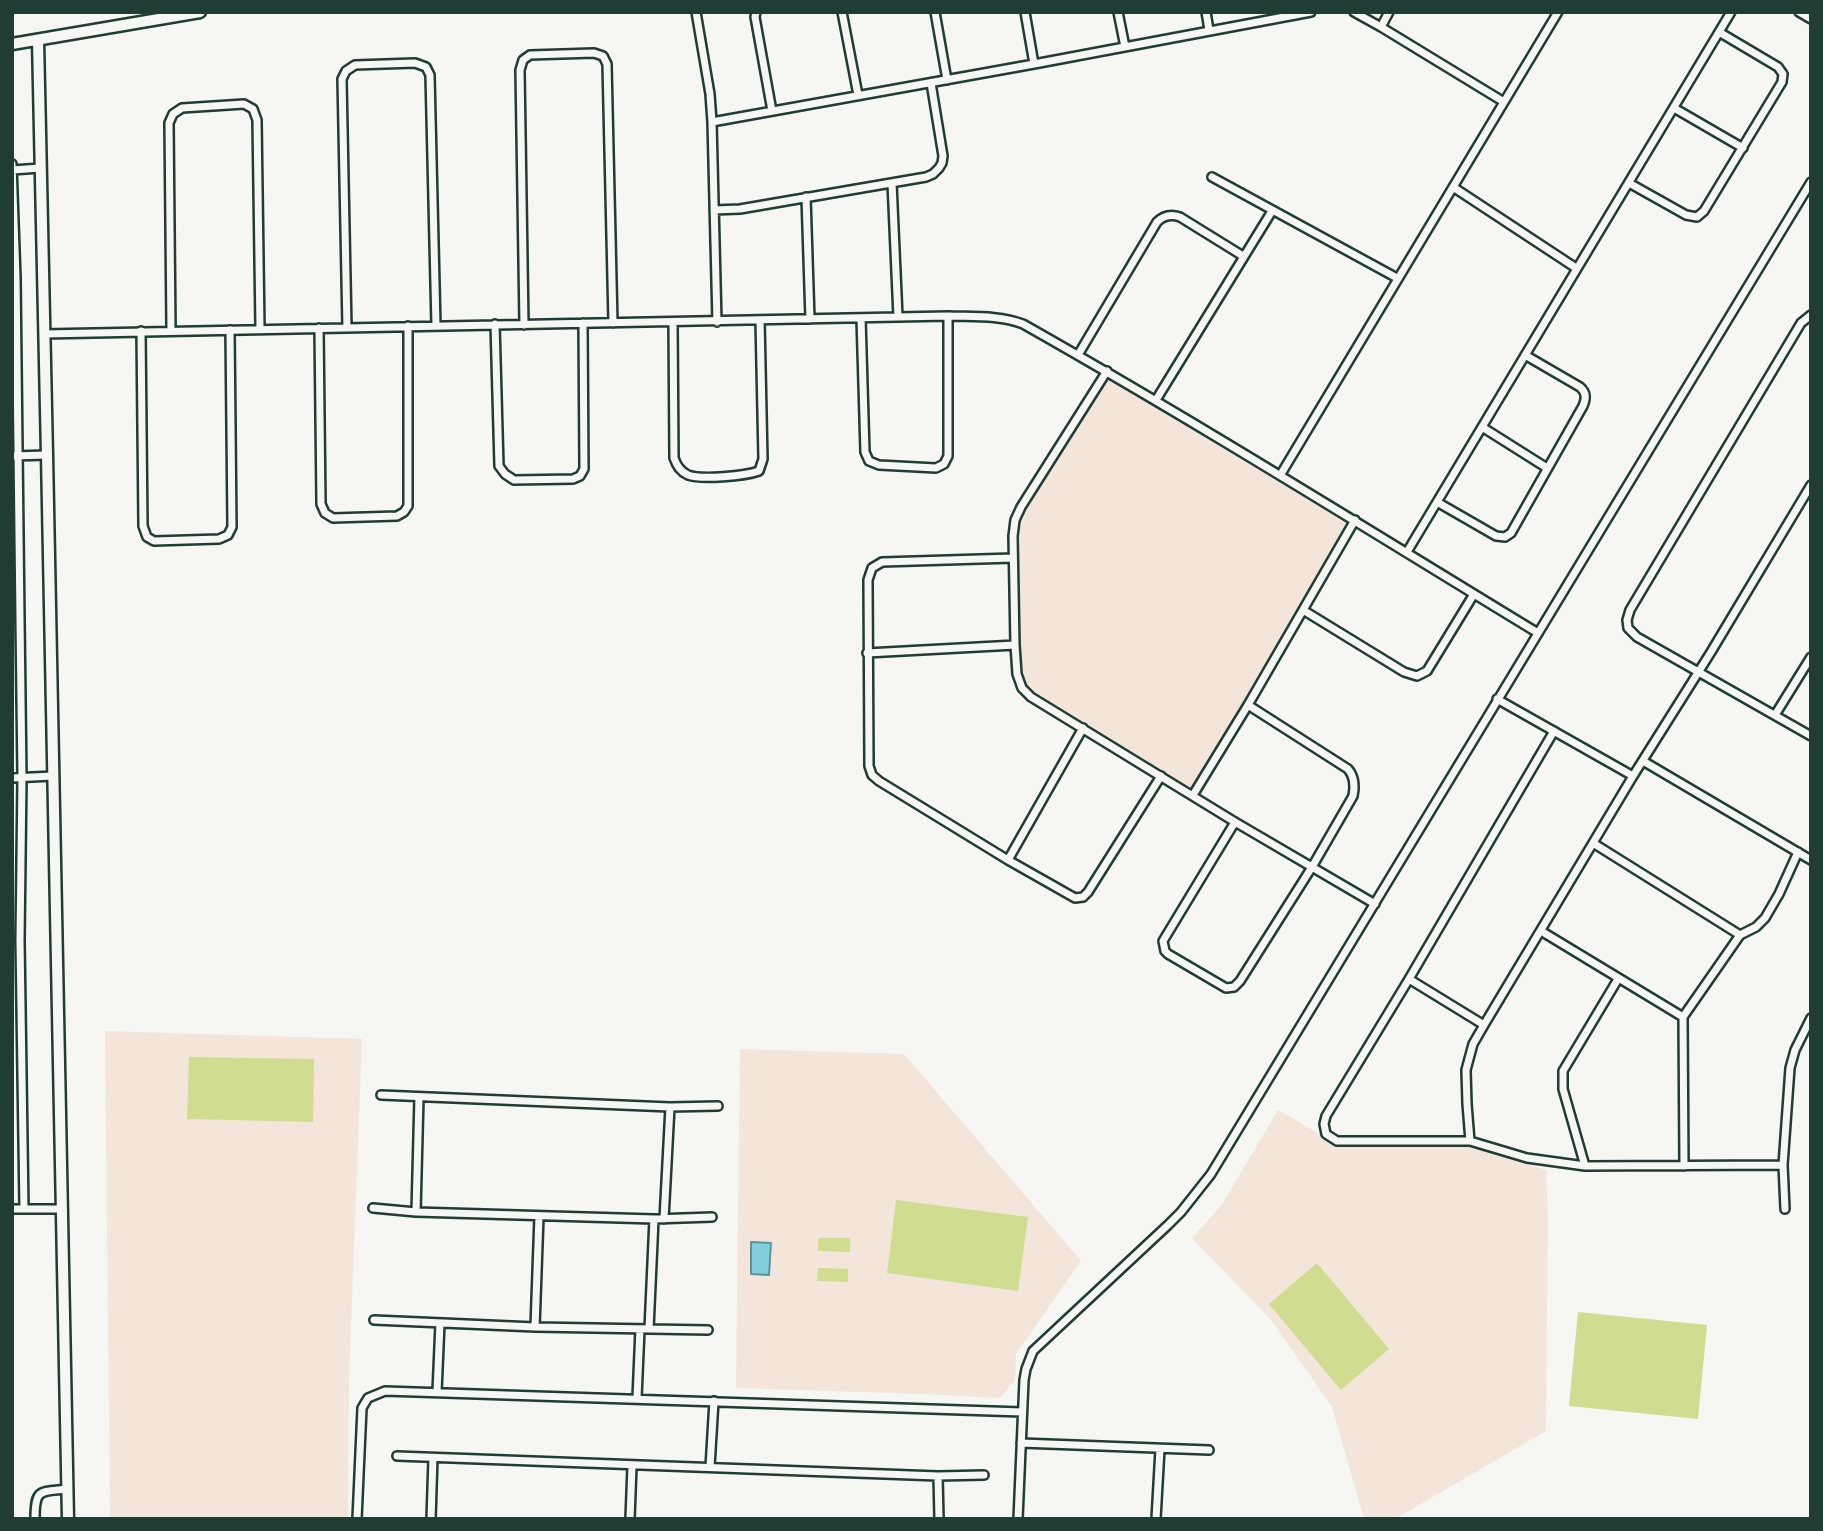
<!DOCTYPE html>
<style>
body{margin:0}
#map{position:relative;width:1823px;height:1531px;overflow:hidden;background:#f6f6f2;font-family:"Architects Daughter",sans-serif}
canvas{display:block}
.frame{position:absolute;inset:0;border:14px solid #1f3d34;pointer-events:none}
</style>
<div id="map">
<canvas width="1823" height="1531"></canvas>
<div class="frame"></div>
</div>
<script>
const context = document.querySelector('canvas').getContext('2d');
context.lineJoin = 'round';
function fill(path, color) {
  context.fillStyle = color;
  context.fill(path, 'evenodd');
}
function strokePath(path, color, width, dash) {
  context.strokeStyle = color;
  context.lineWidth = width;
  context.lineCap = dash ? 'butt' : 'round';
  context.setLineDash(dash || []);
  context.stroke(path);
}
fill(new Path2D(`
 M 1107,371 L 1355,520 L 1193,795 L 1031,697 L 1017,674 L 1013,536 L 1021,507 Z
 M 105,1031 L 362,1039 L 349,1377 L 348,1519 L 110,1519 Z
 M 740,1049 L 904,1054 L 1081,1261 L 1016,1354 L 1015,1380 L 1002,1396 L 997,1398 L 923,1394 L 736,1388 Z
 M 1278,1110 L 1342,1147 L 1475,1147 L 1546,1170 L 1548,1218 L 1546,1431 L 1395,1519 L 1364,1519 L 1332,1407 L 1272,1321 L 1192,1238 L 1221,1206 Z`), '#f4e5da');
fill(new Path2D(`
 M 189,1057 L 314,1059 L 313,1122 L 187,1119 Z
 M 896,1200 L 1028,1217 L 1018,1291 L 887,1273 Z
 M 818,1238 L 850,1238 L 850,1252 L 818,1251 Z
 M 1317,1263 L 1389,1349 L 1341,1390 L 1269,1304 Z
 M 818,1268 L 848,1269 L 848,1282 L 817,1281 Z
 M 1578,1312 L 1707,1325 L 1698,1419 L 1569,1406 Z`), '#d0dc8f');
const water = new Path2D(`
 M 751,1242 L 771,1243 L 769,1275 L 751,1274 Z`);
fill(water, '#82cfe0');
strokePath(water, '#5a959b', 2);
const street = new Path2D(`
 M 696,12 L 710,94 L 712,122 L 717,322
 M 756,12 L 755,17 L 772,111
 M 842,12 L 858,95
 M 935,12 L 947,80
 M 1025,12 L 1034,64
 M 1118,12 L 1125,47
 M 1206,12 L 1209,30
 M 1354,12 L 1381,27 L 1504,102
 M 1799,12 L 1811,19
 M 1381,27 L 1389,12
 M 1674,108 L 1743,148
 M 712,122 L 1034,64 L 1311,12
 M 12,164 L 16,278 L 20,619 L 22,778 L 20,940 L 24,1209
 M 12,170 L 41,168
 M 1212,177 L 1397,278
 M 892,183 L 898,317
 M 1629,183 L 1686,215 L 1697,217 L 1704,211 L 1782,82 L 1783,74 L 1778,67 L 1719,32
 M 1453,187 L 1576,268
 M 806,197 L 810,319
 M 714,210 L 740,209 L 926,177 L 933,174 L 939,168 L 942,163 L 943,156 L 931,83
 M 1811,315 L 1801,323 L 1630,610 L 1627,620 L 1628,628 L 1637,637 L 1811,736
 M 861,318 L 865,452 L 869,461 L 879,465 L 936,468 L 944,464 L 948,456 L 948,316
 M 673,322 L 674,458 C 677,466 680,471 688,475 C 701,480 745,476 759,471 L 763,459 L 760,320
 M 495,324 L 499,466 L 505,474 L 514,480 L 573,479 L 580,476 L 584,469 L 583,323
 M 524,325 L 520,70 L 523,60 L 530,55 L 594,53 L 603,56 L 607,64 L 613,323
 M 319,328 L 321,504 L 325,513 L 333,518 L 397,516 L 404,512 L 408,506 L 408,326
 M 347,328 L 342,79 L 346,71 L 355,65 L 415,63 L 426,67 L 430,75 L 436,326
 M 171,330 L 169,123 L 173,114 L 182,108 L 244,104 L 253,109 L 257,120 L 260,329
 M 141,331 L 143,526 L 147,537 L 154,541 L 219,539 L 228,535 L 232,527 L 230,330
 M 44,334 L 948,316 C 973,317 999,315 1023,324 C 1198,423 1367,529 1538,633
 M 1078,355 L 1157,222 C 1163,216 1171,214 1180,217 L 1243,256
 M 1107,371 L 1021,507 L 1015,520 L 1013,536 L 1015,645 L 1017,674 L 1022,688 L 1031,697 L 1235,822 L 1375,904
 M 1156,400 L 1272,211
 M 1482,427 L 1547,468
 M 12,456 L 47,455
 M 1281,474 L 1558,12
 M 1437,502 L 1496,536 L 1505,537 L 1511,533 L 1583,406 C 1586,399 1587,393 1580,387 L 1525,355
 M 1407,552 L 1731,12
 M 1013,558 L 882,562 L 872,568 L 868,580 L 869,766 L 872,775 L 879,781 L 1008,860 L 1075,898 L 1083,897 L 1088,892 L 1161,776
 M 1303,610 L 1404,672 L 1417,676 L 1427,671 L 1474,594
 M 867,653 L 1015,645
 M 1497,699 L 1633,776
 M 1775,715 L 1811,657
 M 1643,761 L 1811,860
 M 12,778 L 53,776
 M 1193,795 L 1248,705 L 1355,520
 M 1235,822 L 1163,941 L 1165,951 L 1168,954 L 1226,988 L 1234,987 L 1240,981 L 1312,867 L 1353,796 C 1355,786 1355,777 1348,769 L 1248,705
 M 1593,843 L 1740,935
 M 1008,860 L 1083,728
 M 1541,931 L 1683,1017
 M 1409,979 L 1484,1025
 M 381,1095 L 670,1107 L 718,1106
 M 1470,1141 L 1337,1141 L 1326,1134 L 1324,1124 L 1326,1116 L 1409,979 L 1554,731
 M 1783,1165 L 1585,1166 L 1527,1158 L 1470,1141 L 1467,1104 L 1466,1070 L 1473,1044 L 1484,1025 L 1633,776 L 1711,652 L 1811,485
 M 1585,1166 L 1563,1089 L 1563,1071 L 1618,979
 M 1684,1166 L 1683,1017 L 1740,935 L 1756,927 L 1765,918 L 1779,894 L 1798,852
 M 373,1208 L 416,1212 L 654,1219 L 712,1217
 M 12,1209 L 61,1209
 M 1785,1209 L 1783,1165 L 1790,1068 L 1795,1050 L 1811,1018
 M 416,1212 L 419,1097
 M 664,1219 L 670,1107
 M 374,1320 L 535,1327 L 708,1330
 M 535,1327 L 539,1216
 M 649,1329 L 654,1219
 M 437,1392 L 440,1323
 M 637,1398 L 640,1329
 M 1021,1443 L 1209,1450
 M 397,1456 L 938,1476 L 984,1475
 M 710,1467 L 714,1401
 M 938,1476 L 939,1519
 M 35,1519 C 35,1488 40,1492 67,1489
 M 357,1519 L 362,1408 L 368,1398 L 385,1391 L 1022,1412
 M 431,1519 L 433,1458
 M 630,1519 L 632,1466
 M 1018,1519 L 1024,1380 L 1026,1369 L 1033,1351 L 1168,1225 L 1181,1212 L 1211,1174 L 1811,182
 M 1156,1519 L 1160,1449`);
const secondary = new Path2D(`
 M 38,40 L 47,455 L 68,1519
 M 12,44 L 200,12`);
strokePath(street, '#1f3d34', 12);
strokePath(secondary, '#1f3d34', 15);
strokePath(street, '#f6f6f2', 7);
strokePath(secondary, '#f6f6f2', 10);
</script>
